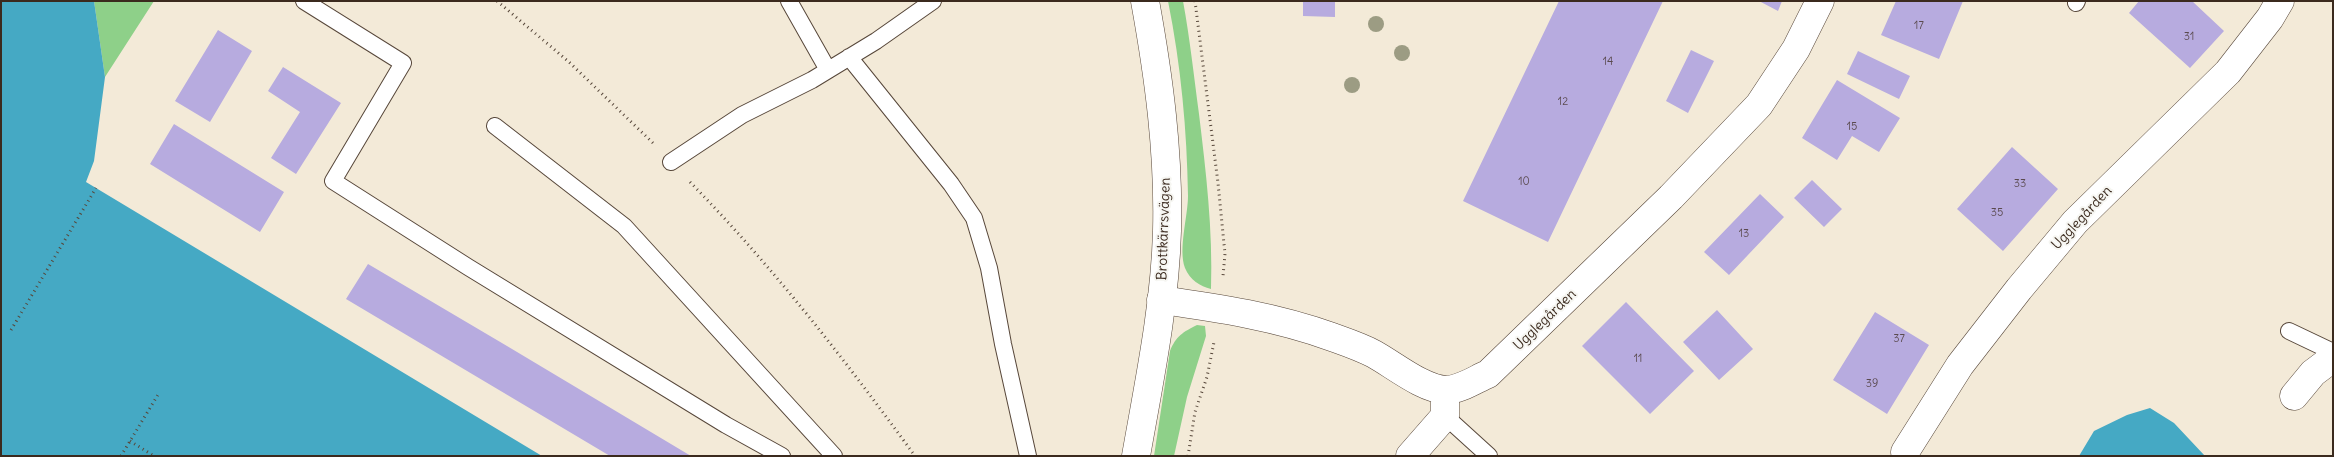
<!DOCTYPE html>
<meta charset="utf-8">
<style>
body{margin:0}
#map{position:relative;width:2334px;height:457px;overflow:hidden;background:#f3ead8;font-family:Delius,sans-serif}
canvas{display:block}
.frame{position:absolute;inset:0;border:2px solid #3b2a1e;pointer-events:none}
</style>
<div id="map">
<canvas width="2334" height="457"></canvas>
<div class="frame"></div>
</div>
<script>
const context = document.querySelector('canvas').getContext('2d');
context.lineJoin = 'round';
function fill(path, color) {
  context.fillStyle = color;
  context.fill(path, 'evenodd');
}
function strokePath(path, color, width, dash) {
  context.strokeStyle = color;
  context.lineWidth = width;
  context.lineCap = dash ? 'butt' : 'round';
  context.setLineDash(dash || []);
  context.stroke(path);
}
function label(font, color, halo, rows, align = 'center') {
  context.font = font + ' Delius,sans-serif';
  context.lineWidth = 4;
  context.setLineDash([]);
  context.textBaseline = 'middle';
  context.strokeStyle = halo;
  context.fillStyle = color;
  for (const [text, x, y, turn = 0] of rows) {
    context.save();
    context.translate(x, y);
    context.rotate((+turn || 0) * Math.PI / 180);
    context.textAlign = isNaN(turn) ? turn : align;
    if (halo) context.strokeText(text, 0, 0);
    context.fillText(text, 0, 0);
    context.restore();
  }
}
fill(new Path2D(`
 M 94,1 L 154,1 L 105,77 Z
 M 1168,1 L 1183,1 C 1190,39 1194,77 1199,114 C 1206,172 1213,230 1211,289 C 1200,286 1190,280 1185,268 C 1178,249 1188,216 1188,196 C 1187,130 1181,66 1168,1 Z
 M 1197,325 L 1205,326 L 1206,336 L 1187,397 L 1174,456 L 1154,456 L 1170,351 C 1176,336 1183,332 1197,325 Z`), '#8ed089');
fill(new Path2D(`
 M 1,1 L 94,1 L 105,77 L 94,161 L 86,182 L 542,456 L 1,456 Z
 M 2150,408 L 2174,423 L 2205,456 L 2079,456 L 2094,431 L 2127,415 Z`), '#45a9c4');
fill(new Path2D(`
 M 1303,1 L 1335,1 L 1335,17 L 1303,16 Z
 M 1559,1 L 1663,1 L 1548,242 L 1463,201 Z
 M 1759,1 L 1782,1 L 1778,11 Z
 M 1896,1 L 1963,1 L 1939,59 L 1881,35 Z
 M 2139,1 L 2192,1 L 2224,31 L 2190,68 L 2129,13 Z
 M 218,30 L 252,51 L 210,122 L 175,101 Z
 M 1691,50 L 1714,61 L 1688,113 L 1666,101 Z
 M 1858,51 L 1910,76 L 1899,99 L 1847,74 Z
 M 283,67 L 341,103 L 296,174 L 271,158 L 300,112 L 268,91 Z
 M 1837,80 L 1900,118 L 1879,152 L 1852,136 L 1837,160 L 1802,138 Z
 M 174,124 L 284,192 L 260,232 L 150,164 Z
 M 2012,147 L 2058,189 L 2003,251 L 1957,209 Z
 M 1812,180 L 1842,209 L 1824,227 L 1794,198 Z
 M 1760,194 L 1784,217 L 1729,275 L 1704,252 Z
 M 368,264 L 507,346 L 691,456 L 610,456 L 346,299 Z
 M 1626,302 L 1694,371 L 1650,414 L 1582,346 Z
 M 1717,310 L 1753,349 L 1719,380 L 1683,342 Z
 M 1875,312 L 1929,345 L 1887,414 L 1833,380 Z`), '#b7abdf');
const lane = new Path2D(`
 M 304,1 L 403,63 L 333,181 L 468,267 L 726,425 L 782,456
 M 789,1 L 828,70
 M 2076,3 L 2077,1
 M 849,57 L 951,184 L 974,218 L 989,268 L 1003,344 L 1028,456
 M 495,126 L 624,226 L 834,456
 M 671,162 L 742,115 L 812,80 L 876,41 L 933,1
 M 2289,331 L 2333,352
 M 1445,416 L 1489,456`);
const street = new Path2D(`
 M 1161,300 C 1219,308 1277,317 1332,337 C 1346,342 1361,347 1374,354 C 1394,365 1423,389 1446,390 C 1460,390 1476,379 1488,374 L 1671,197 L 1759,105 L 1796,49 L 1820,1
 M 2294,396 L 2313,373 L 2333,358
 M 1905,452 L 1960,365 L 2019,289 L 2075,222 L 2228,72 L 2270,18 L 2280,1
 M 1410,456 L 1445,416 L 1445,390`);
const secondary = new Path2D(`
 M 1136,456 C 1149,382 1165,306 1167,231 C 1169,153 1159,78 1145,1`);
strokePath(lane, '#57473a', 18);
strokePath(street, '#57473a', 29);
strokePath(secondary, '#57473a', 29);
strokePath(new Path2D(`
 M 497,1 L 569,62 L 653,143
 M 1195,1 L 1218,183 L 1225,254 L 1223,276
 M 690,182 C 773,267 845,360 915,456
 M 11,330 L 96,188
 M 130,441 L 154,456
 M 121,456 L 159,393
 M 1188,456 L 1195,412 L 1207,377 L 1214,342`), '#57473a', 3, [1, 4]);
strokePath(lane, '#fff', 16);
strokePath(street, '#fff', 28);
strokePath(secondary, '#fff', 28);
context.fillStyle = '#9c9c83';
for (const [x, y] of [
 [1376,24],
 [1402,53],
 [1352,85]
]) {
  context.beginPath();
  context.arc(x, y, 8, 0, 2 * Math.PI);
  context.fill();
}
label('11px', '#5a4a4e', null, [
 ["17",1919,26],
 ["31",2189,37],
 ["14",1608,62],
 ["12",1563,102],
 ["15",1852,127],
 ["10",1524,182],
 ["33",2020,184],
 ["35",1997,213],
 ["13",1744,234],
 ["37",1899,339],
 ["11",1638,359],
 ["39",1872,384]
]);
label('14px', '#3b2a1e', '#f6f6f2', [
 ["Ugglegården",2082,218,-47],
 ["Brottkärrsvägen",1164,229,-88],
 ["Ugglegården",1545,320,-44]
]);
</script>
